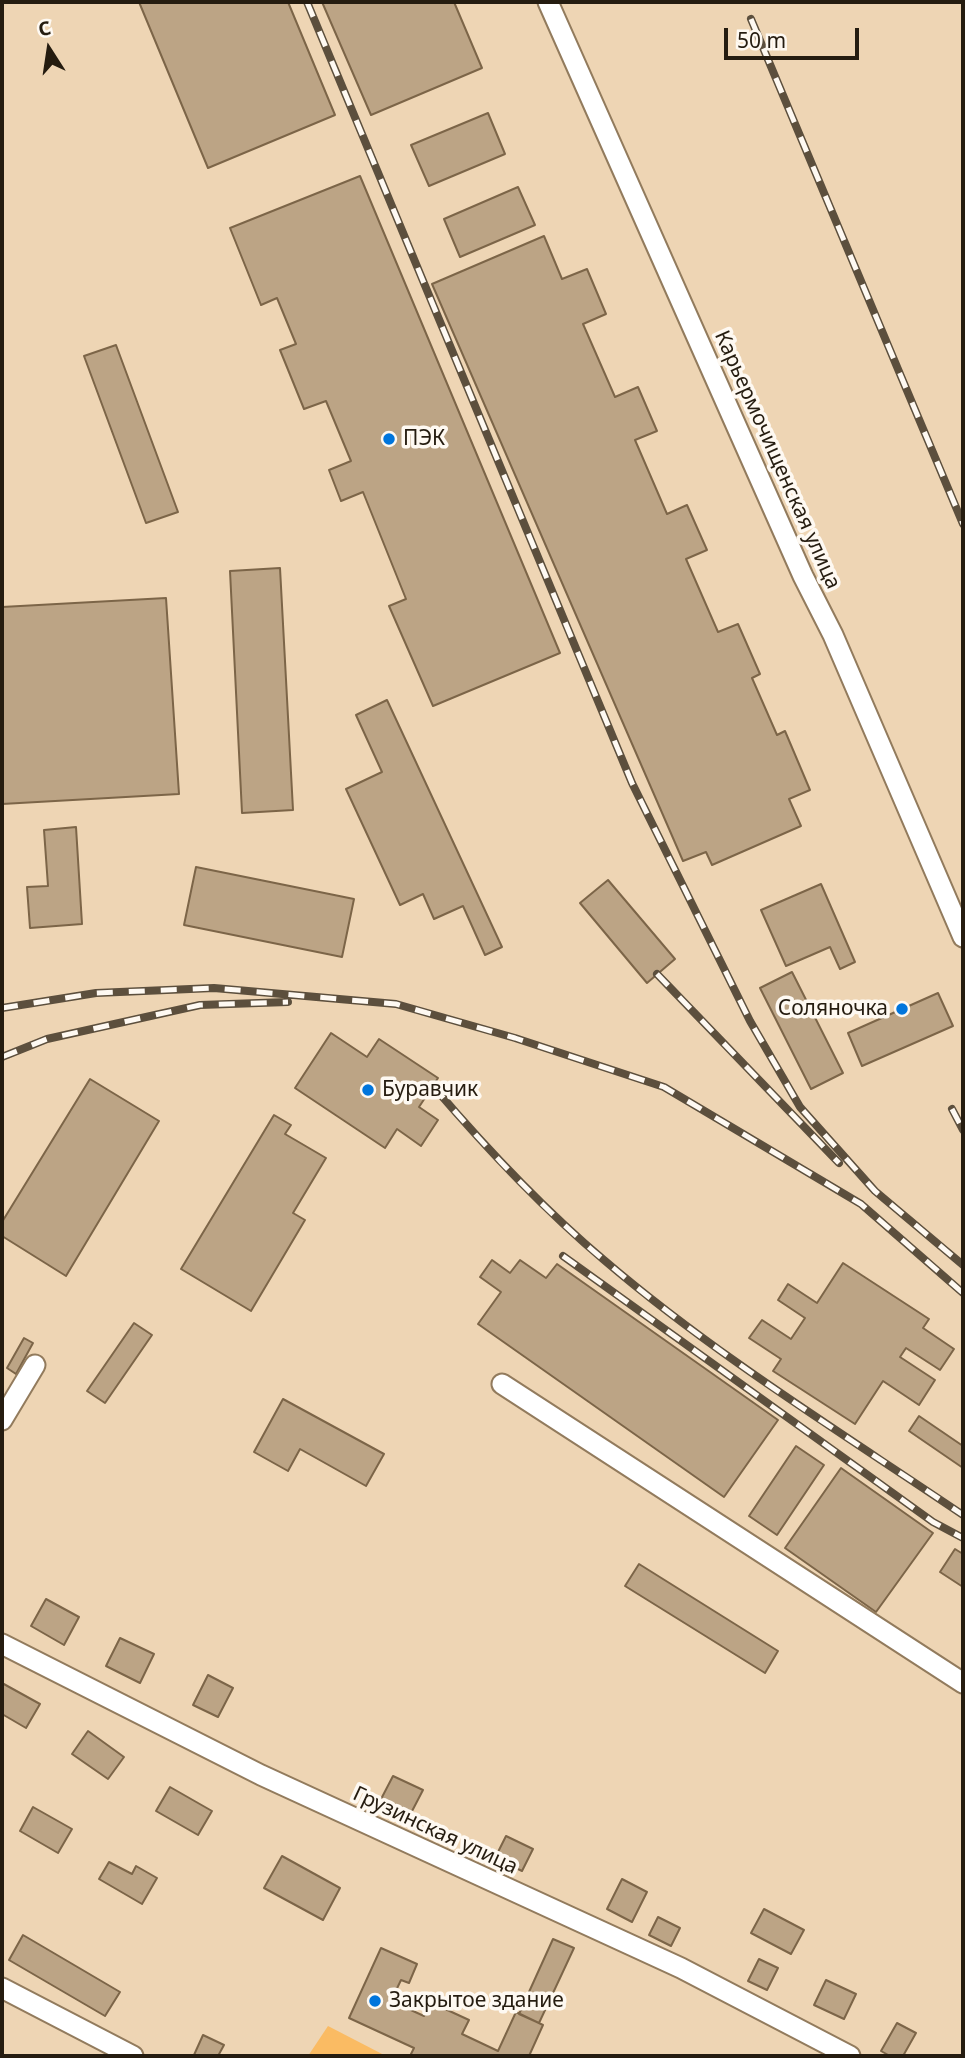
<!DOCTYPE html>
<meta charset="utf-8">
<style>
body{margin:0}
#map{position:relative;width:965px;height:2058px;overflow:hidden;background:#eed5b4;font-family:"Noto Sans",sans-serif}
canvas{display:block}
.frame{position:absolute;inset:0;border:4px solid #251c10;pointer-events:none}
.north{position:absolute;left:14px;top:14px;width:70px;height:70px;-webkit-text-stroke:5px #fef9f2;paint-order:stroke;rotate:348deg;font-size:19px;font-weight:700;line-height:28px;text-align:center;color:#251c10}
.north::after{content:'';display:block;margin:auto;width:24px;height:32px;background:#251c10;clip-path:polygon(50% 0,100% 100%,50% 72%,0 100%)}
.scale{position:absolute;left:724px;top:28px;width:135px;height:32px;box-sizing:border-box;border:4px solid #251c10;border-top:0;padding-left:9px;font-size:21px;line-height:24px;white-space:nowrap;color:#251c10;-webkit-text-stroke:5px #fef9f2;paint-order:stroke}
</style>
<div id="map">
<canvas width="965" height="2058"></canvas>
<div class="frame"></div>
<div class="north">С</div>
<div class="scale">50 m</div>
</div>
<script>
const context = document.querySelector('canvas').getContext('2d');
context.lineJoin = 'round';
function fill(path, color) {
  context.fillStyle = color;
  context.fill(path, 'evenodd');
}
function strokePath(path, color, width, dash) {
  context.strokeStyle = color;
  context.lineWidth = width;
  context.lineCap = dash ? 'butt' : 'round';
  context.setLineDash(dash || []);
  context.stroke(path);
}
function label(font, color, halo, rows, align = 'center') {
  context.font = font + ' "Noto Sans",sans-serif';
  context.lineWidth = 7;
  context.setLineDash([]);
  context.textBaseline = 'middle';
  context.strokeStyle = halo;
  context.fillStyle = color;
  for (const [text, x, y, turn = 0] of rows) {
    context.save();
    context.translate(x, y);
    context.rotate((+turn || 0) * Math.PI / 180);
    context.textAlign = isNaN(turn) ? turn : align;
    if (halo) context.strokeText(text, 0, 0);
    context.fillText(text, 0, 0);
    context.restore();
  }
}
fill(new Path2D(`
 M 328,2026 L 386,2056 L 308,2056 Z`), '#fabb63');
const building = new Path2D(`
 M 139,2 L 288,2 L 335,115 L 208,168 Z
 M 322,2 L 454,2 L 482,68 L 371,115 Z
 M 488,113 L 505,154 L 429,186 L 411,145 Z
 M 360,176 L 560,653 L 433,706 L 389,606 L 406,599 L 363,492 L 341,501 L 329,470 L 351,461 L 326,401 L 304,409 L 280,350 L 296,344 L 277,298 L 261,305 L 230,228 Z
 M 518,187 L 535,225 L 460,257 L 444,219 Z
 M 544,236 L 562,279 L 587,269 L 606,314 L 583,324 L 615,397 L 638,387 L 657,431 L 635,440 L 667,514 L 687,505 L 707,550 L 686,559 L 718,632 L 738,624 L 760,674 L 752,678 L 777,735 L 785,731 L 810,790 L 789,799 L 801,826 L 712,865 L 706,852 L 683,861 L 432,284 Z
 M 116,345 L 178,512 L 146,523 L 84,356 Z
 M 280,568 L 293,810 L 242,813 L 230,571 Z
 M 166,598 L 179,794 L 2,804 L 2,607 Z
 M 387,700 L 502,947 L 485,955 L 463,906 L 434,919 L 423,894 L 400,905 L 346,789 L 382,772 L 356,715 Z
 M 76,827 L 82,924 L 30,928 L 27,887 L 48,886 L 44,830 Z
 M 196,867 L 354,899 L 342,957 L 184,925 Z
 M 608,880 L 675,959 L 647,983 L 580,903 Z
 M 821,884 L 855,962 L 840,969 L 830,947 L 786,966 L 761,910 Z
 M 792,972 L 843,1073 L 811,1089 L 760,988 Z
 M 938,993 L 953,1026 L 862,1066 L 848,1033 Z
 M 331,1033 L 367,1057 L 379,1039 L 438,1078 L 419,1107 L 438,1120 L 421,1146 L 397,1129 L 385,1148 L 295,1088 Z
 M 90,1079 L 159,1121 L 66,1276 L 2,1236 L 2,1222 Z
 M 274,1115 L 291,1125 L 285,1134 L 326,1158 L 293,1213 L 305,1220 L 251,1311 L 181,1269 Z
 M 492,1260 L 510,1273 L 520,1260 L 546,1278 L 557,1264 L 778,1420 L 724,1497 L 478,1324 L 501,1292 L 480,1277 Z
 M 843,1263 L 929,1319 L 923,1328 L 954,1349 L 940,1370 L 906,1348 L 900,1357 L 935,1380 L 919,1405 L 883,1381 L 855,1424 L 773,1371 L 781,1359 L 749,1338 L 762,1320 L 791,1339 L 805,1318 L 778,1300 L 788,1284 L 817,1303 Z
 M 134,1323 L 152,1335 L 105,1403 L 87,1391 Z
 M 24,1338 L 33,1343 L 16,1374 L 7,1368 Z
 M 283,1399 L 384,1454 L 366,1486 L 300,1449 L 288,1471 L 254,1452 Z
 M 919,1416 L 963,1446 L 963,1468 L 909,1431 Z
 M 796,1446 L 824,1465 L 777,1535 L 749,1516 Z
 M 841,1468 L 933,1533 L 876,1612 L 785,1548 Z
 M 955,1549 L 963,1554 L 963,1587 L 940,1572 Z
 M 639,1564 L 778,1651 L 765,1673 L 625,1586 Z
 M 46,1599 L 79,1617 L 64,1645 L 31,1626 Z
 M 120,1638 L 154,1654 L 140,1683 L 106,1666 Z
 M 208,1675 L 233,1688 L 218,1717 L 193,1705 Z
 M 2,1683 L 40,1704 L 26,1728 L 2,1714 Z
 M 88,1731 L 124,1757 L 108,1779 L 72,1754 Z
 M 393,1776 L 423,1790 L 410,1815 L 380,1801 Z
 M 170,1787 L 212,1811 L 198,1835 L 156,1811 Z
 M 33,1807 L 72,1829 L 58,1853 L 20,1831 Z
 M 506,1836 L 533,1849 L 522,1871 L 495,1858 Z
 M 282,1856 L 340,1888 L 323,1920 L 264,1888 Z
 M 109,1862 L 132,1874 L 136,1866 L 157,1878 L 142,1904 L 99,1879 Z
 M 622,1879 L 647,1892 L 632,1922 L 607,1909 Z
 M 764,1909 L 804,1930 L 791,1954 L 751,1933 Z
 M 658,1917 L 680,1928 L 671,1946 L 649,1935 Z
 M 23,1935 L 120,1992 L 105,2016 L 9,1960 Z
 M 553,1939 L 574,1948 L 539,2023 L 519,2014 Z
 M 381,1948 L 417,1964 L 409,1983 L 401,1980 L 391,2001 L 424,2016 L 430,2002 L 469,2020 L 462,2034 L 498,2051 L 516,2012 L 543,2025 L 529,2056 L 410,2056 L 414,2048 L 349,2018 Z
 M 759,1959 L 778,1968 L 767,1990 L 748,1981 Z
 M 826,1980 L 856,1994 L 844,2019 L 814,2005 Z
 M 897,2023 L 916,2033 L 903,2056 L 890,2056 L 881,2051 Z
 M 203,2035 L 224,2045 L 218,2056 L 194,2055 Z`);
fill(building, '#bca485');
strokePath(building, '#7c6548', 2);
const minor = new Path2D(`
 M 548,2 L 803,576 L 833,635 L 963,937
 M 502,1384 L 963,1683
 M 2,1420 L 35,1365
 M 2,1644 L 261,1775 L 681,1968 L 850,2056
 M 2,1988 L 133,2056`);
strokePath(minor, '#927b5d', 23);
strokePath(minor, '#fff', 19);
const rail = new Path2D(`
 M 307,2 L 632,783 L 750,1021 L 800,1107 L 875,1191 L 963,1265
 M 751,19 L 963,524
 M 657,974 L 839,1163
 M 2,1008 L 96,993 L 214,988 L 396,1004 L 515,1038 L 664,1087 L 861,1204 L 963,1293
 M 2,1057 L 47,1039 L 200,1005 L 288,1002
 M 433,1086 C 486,1148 541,1207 604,1260 C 715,1355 842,1433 963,1515
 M 952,1109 L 963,1130
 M 563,1256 L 933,1522 L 963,1538`);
strokePath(rail, '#5c4f3d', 8);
strokePath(rail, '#fef9f2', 5, [16]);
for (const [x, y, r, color] of [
 [389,439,7,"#0075dc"],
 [902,1009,7,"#0075dc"],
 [368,1090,7,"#0075dc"],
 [375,2001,7,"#0075dc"]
]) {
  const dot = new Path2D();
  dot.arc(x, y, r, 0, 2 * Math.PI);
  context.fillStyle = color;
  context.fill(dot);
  strokePath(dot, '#fef9f2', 2.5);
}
label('21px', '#251c10', '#fef9f2', [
 ["ПЭК",403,439],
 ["Соляночка",888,1009,"right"],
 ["Буравчик",382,1090],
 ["Закрытое здание",389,2001]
], 'left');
label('21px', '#251c10', '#fef9f2', [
 ["Карьермочищенская улица",777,460,66],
 ["Грузинская улица",435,1831,25]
]);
</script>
